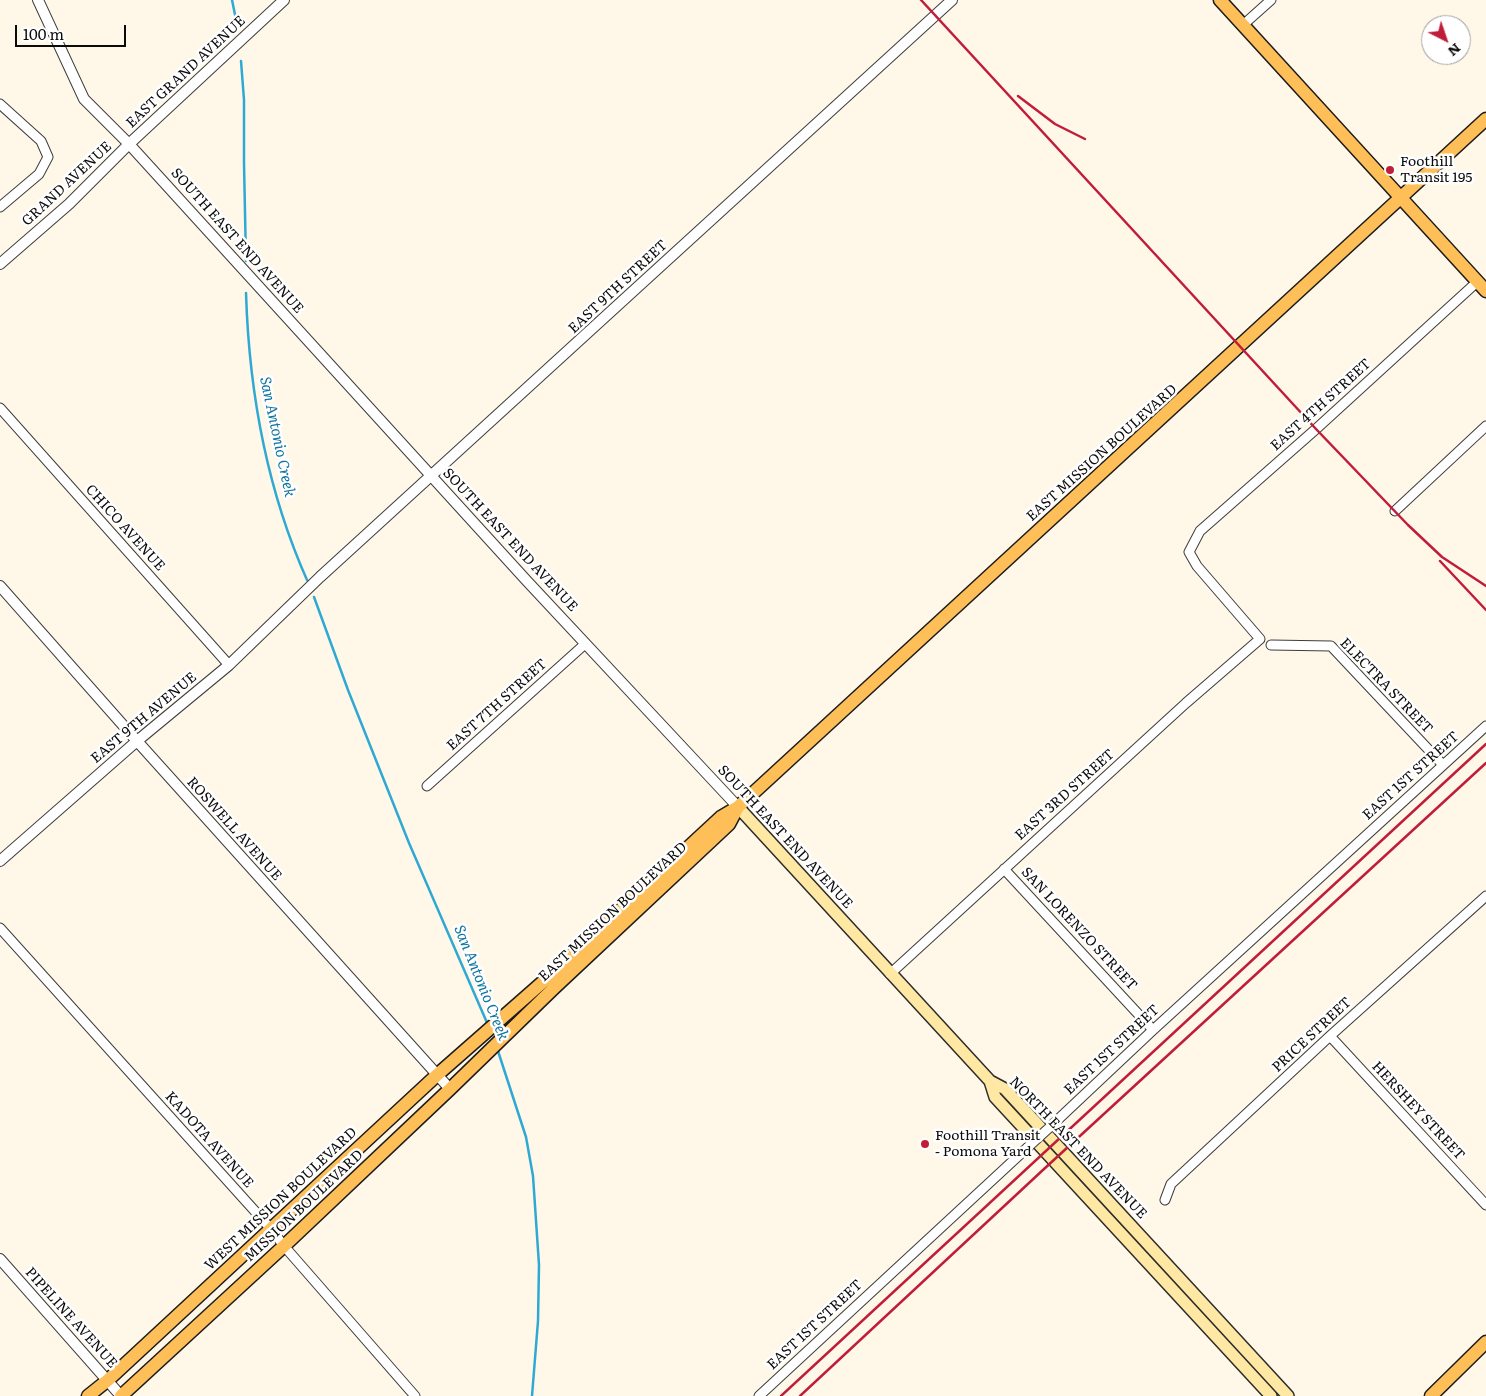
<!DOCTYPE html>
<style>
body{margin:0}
#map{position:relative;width:1486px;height:1396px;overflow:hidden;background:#fff7e8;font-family:Literata,serif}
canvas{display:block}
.north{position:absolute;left:1421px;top:15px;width:50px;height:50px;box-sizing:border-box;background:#fff;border:1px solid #9d9d9d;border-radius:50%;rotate:139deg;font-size:14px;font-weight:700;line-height:20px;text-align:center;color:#0a0a0a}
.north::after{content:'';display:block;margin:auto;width:18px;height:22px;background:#c01d3b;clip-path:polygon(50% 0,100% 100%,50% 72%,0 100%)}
.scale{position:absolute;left:15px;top:25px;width:111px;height:22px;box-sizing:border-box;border:2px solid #0a0a0a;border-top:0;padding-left:6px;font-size:15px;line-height:18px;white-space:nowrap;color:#0a0a0a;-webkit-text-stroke:4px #fff;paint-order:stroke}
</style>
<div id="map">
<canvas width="1486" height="1396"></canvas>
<div class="north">N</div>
<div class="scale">100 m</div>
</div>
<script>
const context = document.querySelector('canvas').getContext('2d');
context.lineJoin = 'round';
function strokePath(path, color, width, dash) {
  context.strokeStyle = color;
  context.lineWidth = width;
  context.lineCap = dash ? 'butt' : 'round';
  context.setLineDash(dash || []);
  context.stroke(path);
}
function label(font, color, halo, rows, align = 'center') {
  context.font = font + ' Literata,serif';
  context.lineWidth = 5;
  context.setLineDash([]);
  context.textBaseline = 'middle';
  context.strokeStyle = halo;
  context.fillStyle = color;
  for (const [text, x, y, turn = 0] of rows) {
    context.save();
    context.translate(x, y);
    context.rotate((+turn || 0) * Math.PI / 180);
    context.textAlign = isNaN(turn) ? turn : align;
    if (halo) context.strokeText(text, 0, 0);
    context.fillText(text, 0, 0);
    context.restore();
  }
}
strokePath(new Path2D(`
 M 232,0 L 238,29
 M 241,61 L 244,100 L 244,163 L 246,261
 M 246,293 C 249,391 267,490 307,580
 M 314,597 L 348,690 L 409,843 L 488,1025
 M 497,1048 L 526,1137 L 533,1176 L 539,1265 L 538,1321 L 532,1396`), '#2da9d4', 2.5);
const minor = new Path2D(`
 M 1243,25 L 1271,0
 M 0,104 L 41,141 L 48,157 L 39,174 L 0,207
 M 0,408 L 229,665
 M 1395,511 L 1486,426
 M 1271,645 L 1331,646 L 1443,765
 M 427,786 L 585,644
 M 1004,869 L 1153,1030
 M 0,928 L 271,1229 L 284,1246 L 415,1396
 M 890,974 L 1186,703 L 1260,639 L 1197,566 L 1189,552 L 1200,531 L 1316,429 L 1477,282
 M 1330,1036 L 1486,1205
 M 1050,1127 L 1153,1030 L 1486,726
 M 1165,1200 L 1171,1184 L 1330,1036 L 1486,896
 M 759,1396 L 1028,1147`);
const tertiary = new Path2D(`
 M 38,0 L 84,99 L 129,144 L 526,580 L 738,807
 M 0,264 L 69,204 L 129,144 L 284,0
 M 0,586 L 137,741 L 450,1089
 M 0,861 L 137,741 L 229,665 L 320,577 L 952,0
 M 0,1259 L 121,1396`);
const secondary = new Path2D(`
 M 738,807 L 990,1081 L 1005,1089 L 1288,1396
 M 990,1081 L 995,1097 L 1271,1396`);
const primary = new Path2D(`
 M 1220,0 L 1486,291
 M 88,1396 L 108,1380 L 437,1075 L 544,981 L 721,817 L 738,807 L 1486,119
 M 121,1396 L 284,1246 L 450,1089 L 554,988 L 729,824 L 738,807
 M 1431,1396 L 1486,1342`);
strokePath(minor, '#3d3d3d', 11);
strokePath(tertiary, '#3d3d3d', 12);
strokePath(secondary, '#2c2c2c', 14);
strokePath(primary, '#1b1b1b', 15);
strokePath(minor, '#fff', 9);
strokePath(tertiary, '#fff', 10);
strokePath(secondary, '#ffe8a3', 11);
strokePath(primary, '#ffbf58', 12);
strokePath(new Path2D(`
 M 921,0 L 1316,429 L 1408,525 L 1442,557 L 1486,586
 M 1018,96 L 1055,124 L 1085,139
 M 1440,561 L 1486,610
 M 781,1396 L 1486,744
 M 800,1396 L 1044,1169 L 1486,763`), '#c01d3b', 2.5);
const minorBridge = new Path2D(`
 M 1028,1147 L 1050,1127`);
strokePath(minorBridge, '#3d3d3d', 11, []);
strokePath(minorBridge, '#fff', 9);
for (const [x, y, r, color] of [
 [1390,170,5,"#c01d3b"],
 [925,1144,5,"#c01d3b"]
]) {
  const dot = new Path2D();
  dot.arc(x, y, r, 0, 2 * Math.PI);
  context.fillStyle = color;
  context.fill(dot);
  strokePath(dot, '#fff', 2);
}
label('14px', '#0a0a0a', '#fff', [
 ["EAST GRAND AVENUE",186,72,-43],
 ["GRAND AVENUE",67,184,-43],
 ["SOUTH EAST END AVENUE",237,241,48],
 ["EAST 9TH STREET",618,287,-43],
 ["EAST 4TH STREET",1321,405,-42],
 ["EAST MISSION BOULEVARD",1102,453,-42],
 ["CHICO AVENUE",125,528,48],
 ["SOUTH EAST END AVENUE",510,540,47],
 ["ELECTRA STREET",1386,686,46],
 ["EAST 7TH STREET",497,705,-42],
 ["EAST 9TH AVENUE",144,718,-40],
 ["EAST 1ST STREET",1411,776,-42],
 ["EAST 3RD STREET",1065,795,-42],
 ["ROSWELL AVENUE",234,829,48],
 ["SOUTH EAST END AVENUE",785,837,47],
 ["EAST MISSION BOULEVARD",613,912,-43],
 ["SAN LORENZO STREET",1079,929,47],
 ["PRICE STREET",1312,1035,-43],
 ["EAST 1ST STREET",1112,1050,-43],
 ["HERSHEY STREET",1418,1111,47],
 ["KADOTA AVENUE",209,1140,48],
 ["NORTH EAST END AVENUE",1078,1148,46],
 ["WEST MISSION BOULEVARD",281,1199,-43],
 ["MISSION BOULEVARD",304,1206,-43],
 ["PIPELINE AVENUE",71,1318,48],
 ["EAST 1ST STREET",815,1325,-43]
]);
label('14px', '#0a0a0a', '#fff', [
 ["Foothill",1400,162],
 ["Transit 195",1400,178],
 ["Foothill Transit",935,1136],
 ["- Pomona Yard",935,1152]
], 'left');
label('italic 15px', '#0f75a1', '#fff', [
 ["San Antonio Creek",277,437,78],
 ["San Antonio Creek",481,983,68]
]);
</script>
